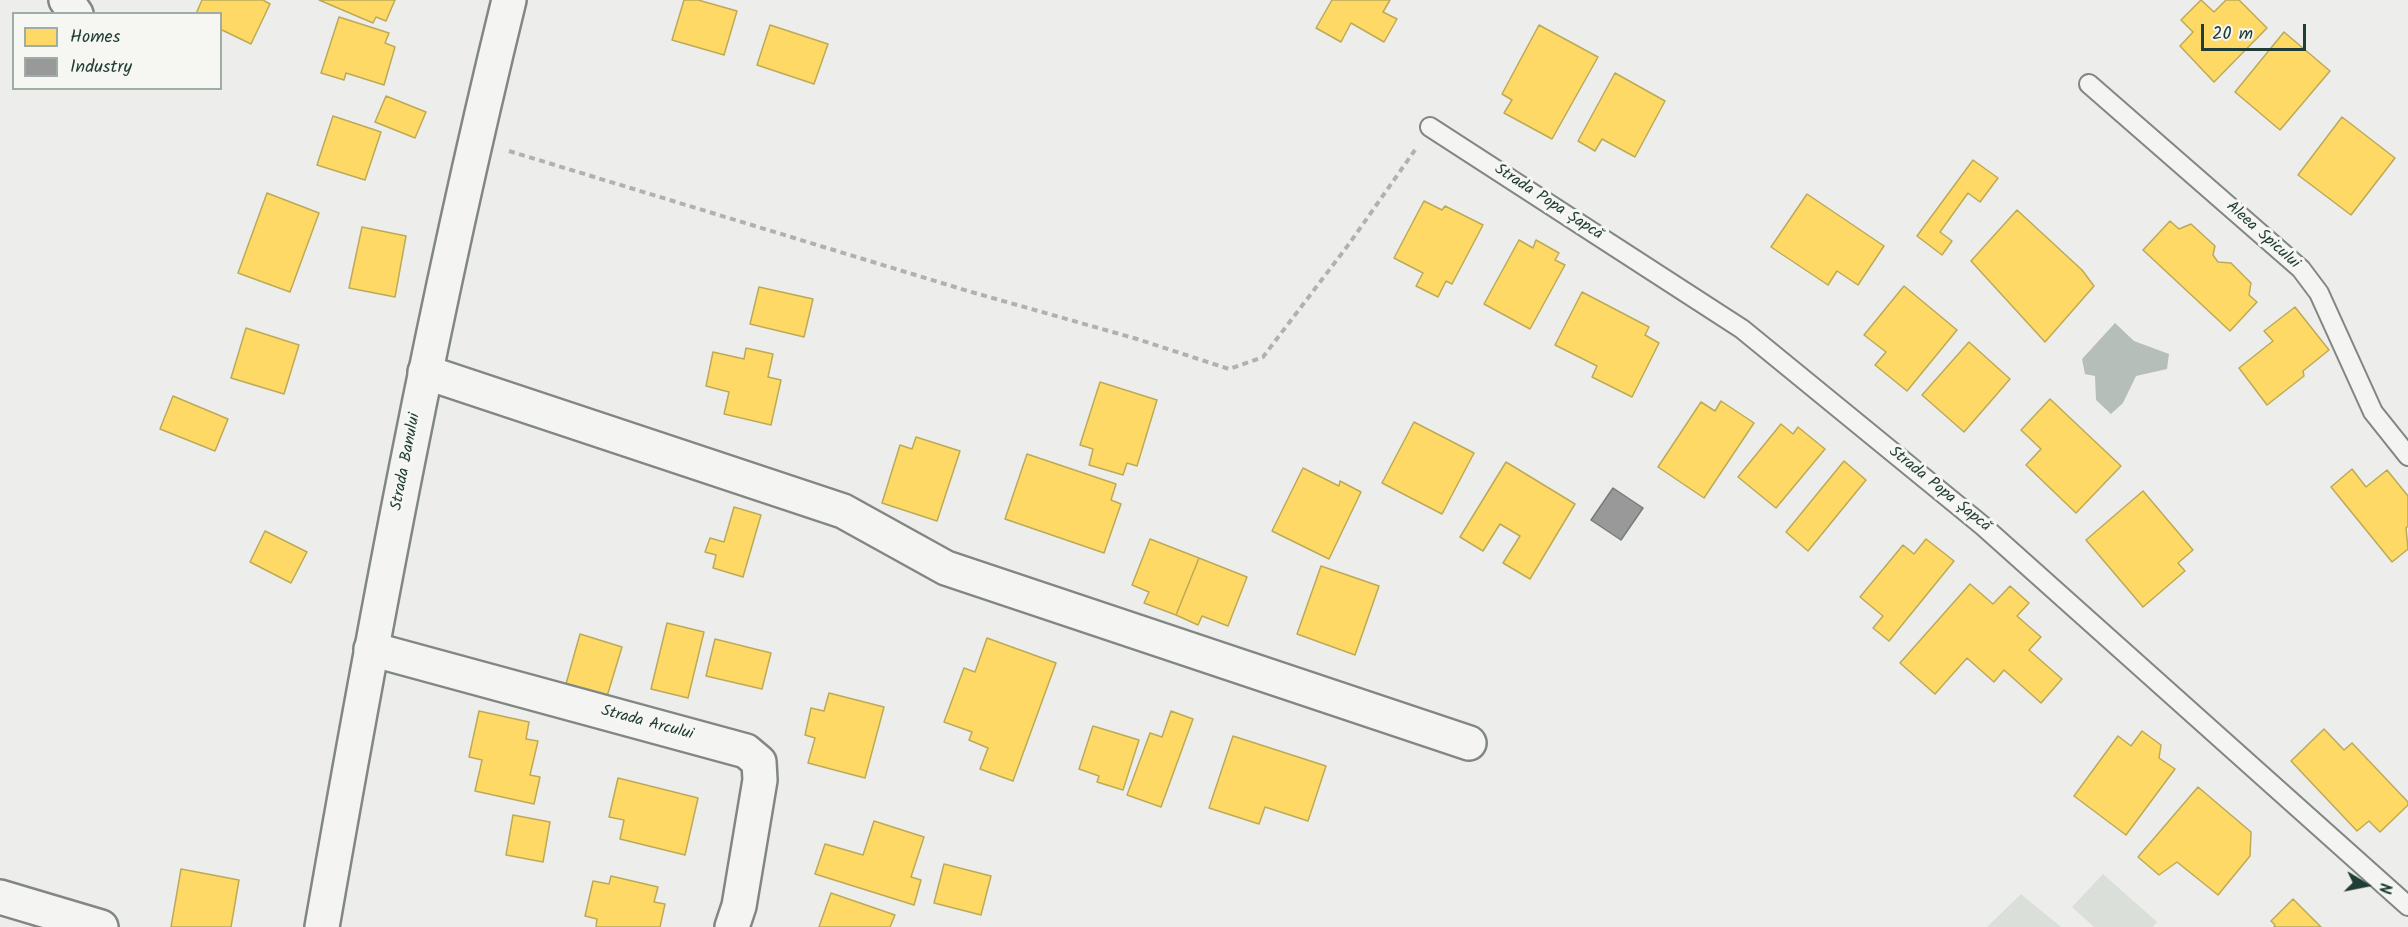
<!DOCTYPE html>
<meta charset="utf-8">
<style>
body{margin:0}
#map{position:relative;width:2408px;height:927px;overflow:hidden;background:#edeeeb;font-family:Kalam,sans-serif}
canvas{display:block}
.legend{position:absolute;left:12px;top:12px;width:210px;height:78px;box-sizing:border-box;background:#f6f6f2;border:2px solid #a0aca6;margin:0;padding:8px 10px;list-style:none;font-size:18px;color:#1f3d34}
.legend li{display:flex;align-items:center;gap:12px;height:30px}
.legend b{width:30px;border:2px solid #a0aca6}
.north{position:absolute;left:2336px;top:855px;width:60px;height:60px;-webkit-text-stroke:4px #f6f6f2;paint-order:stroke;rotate:100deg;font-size:16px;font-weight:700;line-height:24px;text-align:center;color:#1f3d34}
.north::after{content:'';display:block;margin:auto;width:21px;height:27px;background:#1f3d34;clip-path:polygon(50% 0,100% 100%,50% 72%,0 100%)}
.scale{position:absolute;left:2201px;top:24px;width:105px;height:27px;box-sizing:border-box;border:3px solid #1f3d34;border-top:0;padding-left:8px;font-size:18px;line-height:21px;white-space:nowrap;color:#1f3d34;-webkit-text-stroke:4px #f6f6f2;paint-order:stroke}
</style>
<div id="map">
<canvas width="2408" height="927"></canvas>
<ul class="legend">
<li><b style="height:16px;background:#ffd966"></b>Homes</li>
<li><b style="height:16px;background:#999"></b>Industry</li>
</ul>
<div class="north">N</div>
<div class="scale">20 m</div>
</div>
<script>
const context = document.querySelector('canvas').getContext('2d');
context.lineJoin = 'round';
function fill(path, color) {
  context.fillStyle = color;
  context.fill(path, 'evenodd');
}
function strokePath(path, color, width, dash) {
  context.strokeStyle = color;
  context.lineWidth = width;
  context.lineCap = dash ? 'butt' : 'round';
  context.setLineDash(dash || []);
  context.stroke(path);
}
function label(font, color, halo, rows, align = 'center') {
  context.font = font + ' Kalam,sans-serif';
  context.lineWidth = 6;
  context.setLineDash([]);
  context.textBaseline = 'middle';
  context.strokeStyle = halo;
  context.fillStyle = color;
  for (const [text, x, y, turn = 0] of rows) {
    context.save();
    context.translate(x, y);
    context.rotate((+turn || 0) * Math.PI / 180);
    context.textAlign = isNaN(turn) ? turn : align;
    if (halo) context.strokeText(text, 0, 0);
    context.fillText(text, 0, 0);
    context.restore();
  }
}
fill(new Path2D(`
 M 2103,874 L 2157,922 L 2153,927 L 2094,927 L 2072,907 Z
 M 2021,894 L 2061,927 L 1987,927 Z`), '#dadfda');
fill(new Path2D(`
 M 2115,323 L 2134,341 L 2169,354 L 2167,369 L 2136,376 L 2123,403 L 2111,414 L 2096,400 L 2095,376 L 2085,374 L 2082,359 Z`), '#b6beb9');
const homes = new Path2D(`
 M 202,0 L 263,0 L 270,4 L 251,44 L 220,29 L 220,14 L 196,14 Z
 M 319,0 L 395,0 L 386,21 L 376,17 L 373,23 Z
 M 684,0 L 698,0 L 737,11 L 724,55 L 672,40 Z
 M 1332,0 L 1390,0 L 1383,12 L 1397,19 L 1384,42 L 1351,23 L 1341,42 L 1316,28 Z
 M 2201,0 L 2214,12 L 2226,0 L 2239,0 L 2267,28 L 2214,82 L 2180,46 L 2193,32 L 2181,20 Z
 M 339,17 L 389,33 L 385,43 L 395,47 L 384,85 L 346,73 L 344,80 L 321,73 Z
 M 770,25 L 828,44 L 814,84 L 757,65 Z
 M 1539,25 L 1598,57 L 1552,139 L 1504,113 L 1512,100 L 1502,94 Z
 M 2284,32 L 2330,71 L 2280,130 L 2235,92 Z
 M 1615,73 L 1665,101 L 1635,157 L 1602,139 L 1595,151 L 1578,141 Z
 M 386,96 L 426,112 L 415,138 L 375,122 Z
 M 333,116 L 381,132 L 365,180 L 317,165 Z
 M 2342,117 L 2395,158 L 2351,215 L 2298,175 Z
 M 1973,160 L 1998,178 L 1980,202 L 1968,193 L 1940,232 L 1952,241 L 1942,255 L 1917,236 Z
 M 267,193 L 319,213 L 290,292 L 238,273 Z
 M 1807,194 L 1884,246 L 1858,285 L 1837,271 L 1828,285 L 1771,247 Z
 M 1424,201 L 1442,210 L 1445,206 L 1483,225 L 1452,284 L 1446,281 L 1438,297 L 1416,286 L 1423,273 L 1394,258 Z
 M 2017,210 L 2082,270 L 2094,286 L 2045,342 L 1971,261 Z
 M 2170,221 L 2179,229 L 2191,224 L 2215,246 L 2213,255 L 2218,262 L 2231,263 L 2251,283 L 2249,295 L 2257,302 L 2230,331 L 2143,250 Z
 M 362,227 L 406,236 L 395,297 L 349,288 Z
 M 1519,240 L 1533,248 L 1536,240 L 1559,253 L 1555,260 L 1565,265 L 1530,329 L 1484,304 Z
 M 1904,286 L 1957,330 L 1907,391 L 1875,365 L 1886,352 L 1864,335 Z
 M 759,287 L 813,299 L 804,337 L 750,324 Z
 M 1582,292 L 1649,327 L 1645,335 L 1659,343 L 1632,397 L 1592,377 L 1597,366 L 1555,345 Z
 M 2295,307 L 2329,350 L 2303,371 L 2304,376 L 2267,405 L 2239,368 L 2273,341 L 2264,331 Z
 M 246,328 L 299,345 L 284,394 L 231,378 Z
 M 1969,342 L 2010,379 L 1964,432 L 1922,395 Z
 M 746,348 L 773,354 L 768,377 L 781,380 L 771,425 L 724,414 L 729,392 L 706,386 L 713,352 L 744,359 Z
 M 1100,382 L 1157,400 L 1137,466 L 1127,463 L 1123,475 L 1089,465 L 1093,449 L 1080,445 Z
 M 173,396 L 228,419 L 215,451 L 160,429 Z
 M 2050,399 L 2121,466 L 2076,513 L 2026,465 L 2041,449 L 2021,430 Z
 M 1721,401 L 1754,423 L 1704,498 L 1658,467 L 1701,402 L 1715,411 Z
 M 1414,422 L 1474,453 L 1442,514 L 1382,483 Z
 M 1781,424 L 1793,434 L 1798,427 L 1825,449 L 1776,508 L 1738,477 Z
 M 916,437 L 960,451 L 937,521 L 882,503 L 900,445 L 912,449 Z
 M 1027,454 L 1116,484 L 1111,500 L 1121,504 L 1104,553 L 1005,519 Z
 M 1844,461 L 1866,480 L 1808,551 L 1786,532 Z
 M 1506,462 L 1575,504 L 1530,579 L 1503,563 L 1520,536 L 1500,524 L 1483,551 L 1460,537 Z
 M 1303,468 L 1339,486 L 1340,481 L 1361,492 L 1329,559 L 1272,531 Z
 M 2352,469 L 2366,487 L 2387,470 L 2408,496 L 2408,526 L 2406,528 L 2408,549 L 2392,562 L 2331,487 Z
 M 2143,491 L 2193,550 L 2178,563 L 2185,571 L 2143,607 L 2086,540 Z
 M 734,507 L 761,515 L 743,577 L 713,568 L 716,555 L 705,552 L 710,538 L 724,542 Z
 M 265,531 L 307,552 L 291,583 L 250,562 Z
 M 1150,539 L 1199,558 L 1176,615 L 1144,603 L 1149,592 L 1132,585 Z
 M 1926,539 L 1954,561 L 1889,641 L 1873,628 L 1883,616 L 1860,597 L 1903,545 L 1914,554 Z
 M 1199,558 L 1247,577 L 1228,626 L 1202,616 L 1198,625 L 1176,615 Z
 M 1321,566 L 1379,586 L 1355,655 L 1297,634 Z
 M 1970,584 L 1993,604 L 2010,586 L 2029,603 L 2017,616 L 2041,637 L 2029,650 L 2062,679 L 2041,703 L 2004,670 L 1994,682 L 1967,658 L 1935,694 L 1900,663 Z
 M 667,623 L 704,632 L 688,698 L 651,689 Z
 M 580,634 L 622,647 L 605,703 L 564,691 Z
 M 987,638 L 1056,663 L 1013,781 L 980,769 L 988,748 L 969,740 L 972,732 L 944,722 L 964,668 L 975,672 Z
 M 715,639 L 771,653 L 762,689 L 706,676 Z
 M 829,693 L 884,707 L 865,778 L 808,763 L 815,738 L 805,735 L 811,708 L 824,711 Z
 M 479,711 L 529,722 L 526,739 L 538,741 L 530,775 L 540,777 L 534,804 L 475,791 L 482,760 L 469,757 Z
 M 1171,711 L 1193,719 L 1161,807 L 1127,795 L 1150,733 L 1162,737 Z
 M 1093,726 L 1139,740 L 1123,790 L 1097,782 L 1099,776 L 1079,769 Z
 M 2324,729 L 2344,750 L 2352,743 L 2408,802 L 2408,805 L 2380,832 L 2369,821 L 2357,831 L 2291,761 Z
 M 2142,731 L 2161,745 L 2159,758 L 2175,769 L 2126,835 L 2074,796 L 2118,736 L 2131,746 Z
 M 1233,736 L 1326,766 L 1308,821 L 1265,807 L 1259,824 L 1209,808 Z
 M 618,778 L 698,798 L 685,855 L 620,839 L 624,820 L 609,817 Z
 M 2198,787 L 2251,832 L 2250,856 L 2218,895 L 2177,862 L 2159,875 L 2138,857 Z
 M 513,815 L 550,822 L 543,862 L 506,855 Z
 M 874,821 L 924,837 L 911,877 L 921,880 L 914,905 L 815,874 L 825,844 L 863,855 Z
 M 944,864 L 991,876 L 981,915 L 934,903 Z
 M 181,869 L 239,880 L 231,927 L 171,927 Z
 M 611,876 L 658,887 L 654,902 L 665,904 L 660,927 L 596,927 L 597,919 L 585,916 L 593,881 L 609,884 Z
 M 831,893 L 895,915 L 890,927 L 819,927 Z
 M 2293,899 L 2321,927 L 2274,927 L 2275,925 L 2271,921 Z`);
fill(homes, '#ffd966');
strokePath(homes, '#bcaa57', 1.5);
const industry = new Path2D(`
 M 1613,488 L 1643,508 L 1621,540 L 1591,520 Z`);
fill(industry, '#999');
strokePath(industry, '#747d7b', 1.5);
const service = new Path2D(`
 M 2089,84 L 2301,269 L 2319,293 L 2373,412 L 2408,456
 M 1430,127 L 1742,329 L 1983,526 L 2408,906`);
const minor = new Path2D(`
 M 66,0 L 76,14
 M 425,372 L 843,511 L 946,568 L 1469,743
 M 371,649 L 746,751 L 759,762 L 760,780 L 739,906 L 732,927
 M 0,897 L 101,927`);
const tertiary = new Path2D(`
 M 322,927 C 376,616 434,306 509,0`);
strokePath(service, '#818784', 22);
strokePath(minor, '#818784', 38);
strokePath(tertiary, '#818784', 38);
strokePath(new Path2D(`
 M 509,151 L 968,291 L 1137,339 L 1229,369 L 1263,357 L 1349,244 L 1415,150`), '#afb2b0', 4, [6, 4.5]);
strokePath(service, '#f4f4f2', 18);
strokePath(minor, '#f4f4f2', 33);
strokePath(tertiary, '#f4f4f2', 33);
label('16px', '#1f3d34', '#f6f6f2', [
 ["Strada Popa Șapcă",1548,203,33],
 ["Aleea Spicului",2262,236,42],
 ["Strada Banului",407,462,-79],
 ["Strada Popa Șapcă",1939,490,39],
 ["Strada Arcului",647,724,15]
]);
</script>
